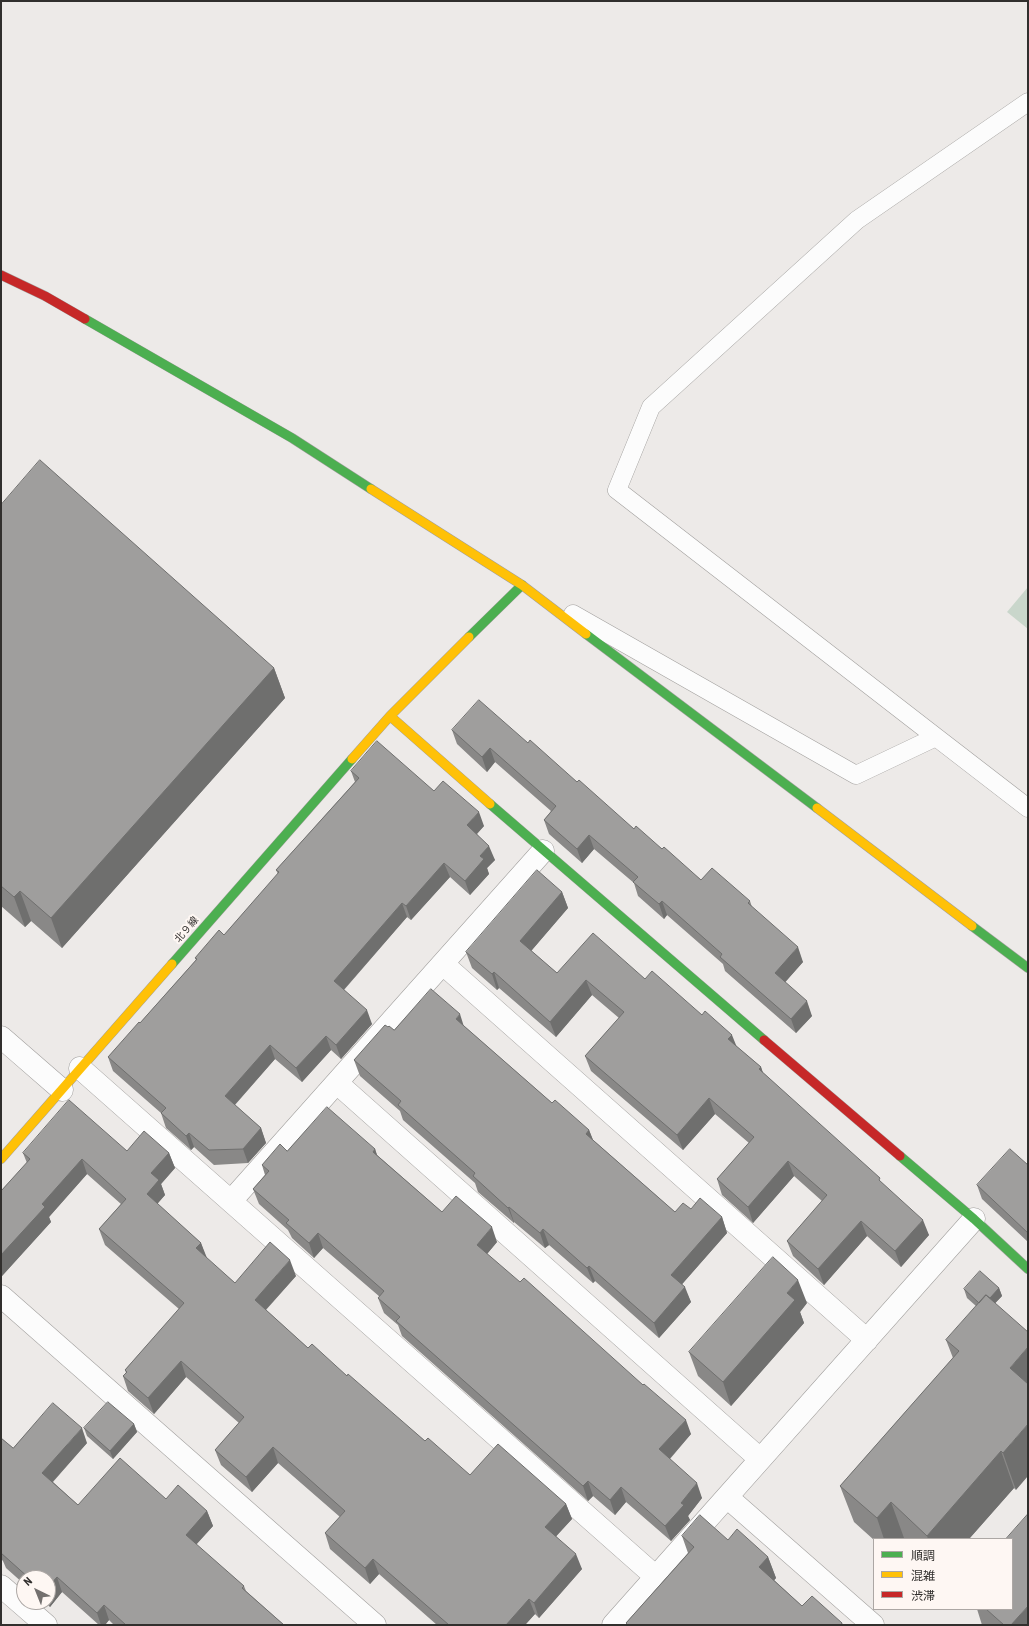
<!DOCTYPE html>
<meta charset="utf-8">
<style>
body{margin:0}
#map{position:relative;width:1029px;height:1626px;overflow:hidden;background:#edeae8;font-family:"Roboto Condensed","Noto Sans JP",sans-serif}
canvas{display:block}
.frame{position:absolute;inset:0;border:2px solid #312f2d;pointer-events:none}
.legend{position:absolute;left:873px;top:1538px;width:140px;height:72px;box-sizing:border-box;background:#fef7f3;border:1px solid #aca7a4;margin:0;padding:5px 7px;list-style:none;font-size:12px;color:#312f2d}
.legend li{display:flex;align-items:center;gap:8px;height:20px}
.legend b{width:20px;border:1px solid #aca7a4}
.north{position:absolute;left:16px;top:1570px;width:40px;height:40px;box-sizing:border-box;background:#fef7f3;border:1px solid #aca7a4;border-radius:50%;rotate:317deg;font-size:11px;font-weight:700;line-height:16px;text-align:center;color:#312f2d}
.north::after{content:'';display:block;margin:auto;width:14px;height:18px;background:#73706e;clip-path:polygon(50% 0,100% 100%,50% 72%,0 100%)}
</style>
<div id="map">
<canvas width="1029" height="1626"></canvas>
<div class="frame"></div>
<ul class="legend">
<li><b style="height:5px;background:#4caf50"></b>順調</li>
<li><b style="height:5px;background:#ffc107"></b>混雑</li>
<li><b style="height:5px;background:#c62828"></b>渋滞</li>
</ul>
<div class="north">N</div>
</div>
<script>
const context = document.querySelector('canvas').getContext('2d');
context.lineJoin = 'round';
function fill(path, color) {
  context.fillStyle = color;
  context.fill(path, 'evenodd');
}
function strokePath(path, color, width, dash) {
  context.strokeStyle = color;
  context.lineWidth = width;
  context.lineCap = dash ? 'butt' : 'round';
  context.setLineDash(dash || []);
  context.stroke(path);
}
function label(font, color, halo, rows, align = 'center') {
  context.font = font + ' "Roboto Condensed","Noto Sans JP",sans-serif';
  context.lineWidth = 4;
  context.setLineDash([]);
  context.textBaseline = 'middle';
  context.strokeStyle = halo;
  context.fillStyle = color;
  for (const [text, x, y, turn = 0] of rows) {
    context.save();
    context.translate(x, y);
    context.rotate((+turn || 0) * Math.PI / 180);
    context.textAlign = isNaN(turn) ? turn : align;
    if (halo) context.strokeText(text, 0, 0);
    context.fillText(text, 0, 0);
    context.restore();
  }
}
fill(new Path2D(`
 M 1028,587 L 1028,629 L 1007,612 Z`), '#c9d6cb');
const lane = new Path2D(`
 M 573,614 L 856,775 L 936,737 L 617,490 L 651,407 L 857,220 L 1028,102
 M 936,737 L 1028,808`);
const street = new Path2D(`
 M 443,964 L 867,1340
 M 1,1037 L 62,1090
 M 80,1068 L 656,1577
 M 337,1083 L 760,1459
 M 231,1201 L 543,851
 M 1,1296 L 375,1625
 M 727,1497 L 873,1625
 M 1,1586 L 46,1625
 M 613,1625 L 974,1219`);
const fast = new Path2D(`
 M 85,319 L 292,438 L 371,489
 M 586,634 L 817,808
 M 469,637 L 522,585
 M 490,804 L 764,1040
 M 972,926 L 1028,968
 M 172,964 L 352,759
 M 900,1156 L 974,1219 L 1028,1269`);
const slow = new Path2D(`
 M 371,489 L 522,585 L 586,634
 M 390,716 L 490,804
 M 352,759 L 390,716 L 469,637
 M 817,808 L 972,926
 M 1,1159 L 172,964`);
const jam = new Path2D(`
 M 1,275 L 45,296 L 85,319
 M 764,1040 L 900,1156`);
strokePath(lane, '#a19f9d', 19);
strokePath(street, '#a19f9d', 23);
strokePath(fast, '#a19f9d', 10);
strokePath(slow, '#a19f9d', 10);
strokePath(jam, '#a19f9d', 10);
strokePath(lane, '#fcfcfc', 18);
strokePath(street, '#fcfcfc', 22);
strokePath(fast, '#4caf50', 9);
strokePath(slow, '#ffc107', 9);
strokePath(jam, '#c62828', 9);
fill(new Path2D(`
 M 1,505 L 274,668 L 285,698 L 62,948 L 31,921 L 25,927 L 1,906 Z
 M 452,730 L 528,743 L 634,829 L 662,849 L 701,880 L 750,901 L 752,907 L 803,962 L 785,982 L 812,1016 L 796,1033 L 725,971 L 723,964 L 667,915 L 664,919 L 638,896 L 634,883 L 594,849 L 582,863 L 549,834 L 544,820 L 551,811 L 495,762 L 487,772 L 457,744 Z
 M 351,771 L 434,791 L 484,826 L 477,834 L 495,860 L 487,868 L 489,874 L 470,895 L 450,877 L 411,920 L 407,917 L 344,990 L 372,1024 L 341,1059 L 331,1050 L 302,1082 L 275,1059 L 235,1105 L 261,1128 L 266,1143 L 248,1163 L 214,1165 L 194,1147 L 191,1150 L 166,1128 L 161,1113 L 113,1071 L 108,1057 L 140,1023 L 196,960 L 195,958 L 224,935 L 278,874 L 276,870 L 355,782 Z
 M 562,892 L 568,908 L 531,951 L 557,973 L 645,979 L 736,1046 L 761,1067 L 763,1073 L 882,1183 L 929,1235 L 901,1267 L 867,1236 L 824,1285 L 793,1256 L 787,1241 L 822,1201 L 794,1176 L 753,1223 L 722,1195 L 717,1179 L 749,1143 L 715,1114 L 683,1150 L 591,1071 L 585,1056 L 619,1018 L 592,995 L 556,1037 L 499,988 L 497,990 L 472,968 L 466,952 Z
 M 388,1027 L 394,1030 L 465,1027 L 552,1103 L 589,1130 L 593,1140 L 675,1212 L 691,1209 L 722,1217 L 727,1233 L 682,1284 L 691,1302 L 659,1338 L 595,1281 L 593,1283 L 549,1245 L 545,1248 L 514,1222 L 514,1223 L 478,1192 L 475,1183 L 403,1120 L 400,1111 L 360,1076 L 354,1060 Z
 M 375,1149 L 377,1155 L 442,1212 L 497,1242 L 487,1254 L 691,1434 L 670,1459 L 702,1498 L 688,1516 L 690,1520 L 671,1541 L 626,1502 L 615,1515 L 593,1496 L 588,1501 L 402,1336 L 398,1325 L 384,1313 L 378,1298 L 380,1297 L 323,1248 L 314,1258 L 292,1238 L 288,1230 L 259,1204 L 253,1189 L 265,1175 L 262,1165 L 287,1151 Z
 M 127,1151 L 169,1153 L 175,1168 L 161,1184 L 165,1195 L 157,1204 L 201,1243 L 206,1258 L 235,1283 L 296,1276 L 266,1310 L 308,1348 L 347,1376 L 425,1441 L 470,1475 L 566,1504 L 572,1519 L 556,1536 L 582,1569 L 539,1618 L 535,1614 L 525,1625 L 437,1625 L 379,1574 L 370,1584 L 330,1549 L 325,1533 L 340,1517 L 278,1463 L 252,1492 L 221,1465 L 215,1450 L 239,1423 L 186,1377 L 154,1414 L 128,1391 L 123,1376 L 126,1373 L 125,1370 L 179,1309 L 105,1245 L 99,1229 L 121,1204 L 87,1174 L 49,1217 L 51,1222 L 2,1276 L 1,1275 L 1,1191 L 27,1163 L 23,1153 Z
 M 1028,1165 L 1028,1242 L 982,1199 L 977,1185 Z
 M 999,1288 L 1002,1296 L 995,1303 L 1016,1490 L 1014,1488 L 969,1539 L 905,1539 L 904,1538 L 903,1539 L 874,1539 L 874,1540 L 854,1522 L 840,1486 L 953,1358 L 946,1340 L 976,1306 L 967,1298 L 964,1289 Z
 M 807,1303 L 800,1312 L 804,1323 L 731,1406 L 698,1376 L 689,1352 Z
 M 134,1424 L 137,1432 L 113,1459 L 87,1436 L 84,1428 Z
 M 1,1438 L 13,1448 L 87,1443 L 53,1482 L 78,1505 L 166,1499 L 207,1511 L 213,1526 L 196,1545 L 244,1586 L 246,1591 L 284,1625 L 114,1625 L 109,1620 L 105,1625 L 99,1625 L 62,1592 L 50,1607 L 45,1602 L 48,1602 L 48,1578 L 24,1578 L 24,1584 L 6,1568 L 3,1561 L 1,1559 Z
 M 682,1536 L 728,1540 L 768,1557 L 776,1578 L 774,1580 L 802,1606 L 842,1623 L 843,1625 L 626,1625 L 626,1623 L 688,1553 Z
 M 977,1609 L 1012,1609 L 1028,1625 L 982,1625 Z`), '#898887');
fill(new Path2D(`
 M 274,668 L 285,698 L 62,948 L 51,918 Z
 M 490,748 L 495,762 L 487,772 L 482,757 Z
 M 479,812 L 484,826 L 472,839 L 467,825 Z
 M 589,835 L 594,849 L 582,863 L 577,849 Z
 M 489,846 L 495,860 L 487,868 L 489,874 L 470,895 L 465,881 L 480,856 Z
 M 444,863 L 450,877 L 411,920 L 406,906 Z
 M 20,891 L 31,921 L 25,927 L 14,897 Z
 M 562,892 L 568,908 L 526,957 L 520,941 Z
 M 662,901 L 667,915 L 664,919 L 659,904 Z
 M 402,903 L 407,917 L 339,995 L 334,981 Z
 M 798,947 L 803,962 L 781,987 L 775,973 Z
 M 494,972 L 499,988 L 497,990 L 492,974 Z
 M 586,980 L 592,995 L 556,1037 L 550,1022 Z
 M 807,1001 L 812,1016 L 796,1033 L 791,1019 Z
 M 367,1010 L 372,1024 L 341,1059 L 336,1045 Z
 M 460,1014 L 465,1030 L 456,1019 Z
 M 732,1035 L 738,1050 L 728,1039 Z
 M 326,1036 L 331,1050 L 302,1082 L 296,1068 Z
 M 270,1045 L 275,1059 L 230,1110 L 225,1096 Z
 M 761,1067 L 766,1082 L 759,1069 Z
 M 709,1098 L 715,1114 L 683,1150 L 677,1135 Z
 M 261,1128 L 266,1143 L 248,1163 L 243,1149 Z
 M 589,1130 L 595,1145 L 586,1134 Z
 M 189,1133 L 194,1147 L 191,1150 L 186,1136 Z
 M 375,1149 L 380,1164 L 373,1152 Z
 M 169,1153 L 175,1168 L 161,1184 L 165,1195 L 152,1210 L 147,1194 L 151,1173 Z
 M 82,1159 L 87,1174 L 49,1217 L 51,1222 L 2,1276 L 1,1273 L 1,1255 L 42,1204 Z
 M 788,1161 L 794,1176 L 753,1223 L 748,1207 Z
 M 509,1207 L 514,1222 L 514,1223 L 508,1208 Z
 M 722,1217 L 727,1233 L 677,1290 L 671,1275 Z
 M 923,1220 L 929,1235 L 901,1267 L 895,1251 Z
 M 861,1221 L 867,1236 L 824,1285 L 818,1269 Z
 M 492,1227 L 497,1242 L 482,1260 L 477,1245 Z
 M 543,1229 L 549,1245 L 545,1248 L 540,1233 Z
 M 318,1233 L 323,1248 L 314,1258 L 309,1243 Z
 M 201,1243 L 207,1258 L 196,1248 Z
 M 290,1260 L 296,1276 L 260,1316 L 255,1300 Z
 M 589,1266 L 595,1281 L 593,1283 L 587,1268 Z
 M 798,1280 L 807,1303 L 800,1312 L 804,1323 L 731,1406 L 723,1382 L 787,1293 Z
 M 685,1287 L 691,1302 L 659,1338 L 654,1323 Z
 M 999,1288 L 1002,1296 L 985,1314 L 982,1306 Z
 M 1028,1347 L 1028,1398 L 1010,1368 Z
 M 181,1361 L 186,1377 L 154,1414 L 148,1398 Z
 M 686,1420 L 691,1434 L 665,1464 L 659,1449 Z
 M 134,1424 L 137,1432 L 113,1459 L 110,1451 Z
 M 1028,1424 L 1028,1476 L 1016,1490 L 1003,1453 Z
 M 82,1428 L 87,1443 L 47,1488 L 42,1473 Z
 M 273,1447 L 278,1463 L 252,1492 L 246,1477 Z
 M 1001,1451 L 1014,1488 L 969,1539 L 928,1539 L 927,1536 Z
 M 588,1481 L 593,1496 L 588,1501 L 583,1486 Z
 M 697,1483 L 702,1498 L 688,1516 L 690,1520 L 671,1541 L 665,1526 L 681,1503 Z
 M 621,1487 L 626,1502 L 615,1515 L 610,1500 Z
 M 891,1502 L 904,1538 L 903,1539 L 884,1539 L 877,1518 Z
 M 566,1504 L 572,1519 L 551,1542 L 545,1527 Z
 M 207,1511 L 213,1526 L 191,1550 L 186,1535 Z
 M 576,1554 L 582,1569 L 539,1618 L 534,1603 Z
 M 768,1557 L 776,1578 L 767,1589 L 759,1567 Z
 M 373,1559 L 379,1574 L 370,1584 L 365,1568 Z
 M 57,1577 L 62,1592 L 50,1607 L 48,1602 L 48,1587 Z
 M 529,1599 L 535,1614 L 525,1625 L 506,1625 Z
 M 104,1605 L 109,1620 L 105,1625 L 101,1625 L 97,1613 Z
 M 1028,1606 L 1028,1625 L 1011,1625 Z`), '#6f6f6e');
const building = new Path2D(`
 M 40,460 L 274,668 L 51,918 L 20,891 L 14,897 L 1,886 L 1,505 Z
 M 479,700 L 528,743 L 530,740 L 577,782 L 579,780 L 634,829 L 636,826 L 662,849 L 664,847 L 701,880 L 712,868 L 750,901 L 748,903 L 798,947 L 775,973 L 807,1001 L 791,1019 L 720,957 L 722,954 L 662,901 L 659,904 L 633,882 L 638,877 L 589,835 L 577,849 L 544,820 L 556,806 L 490,748 L 482,757 L 452,730 Z
 M 377,741 L 434,791 L 443,781 L 479,812 L 467,825 L 489,846 L 480,856 L 484,859 L 465,881 L 444,863 L 406,906 L 402,903 L 334,981 L 367,1010 L 336,1045 L 326,1036 L 296,1068 L 270,1045 L 225,1096 L 261,1128 L 243,1149 L 209,1150 L 189,1133 L 186,1136 L 161,1113 L 166,1108 L 108,1057 L 139,1022 L 140,1023 L 197,959 L 195,958 L 219,930 L 224,935 L 279,872 L 276,870 L 359,778 L 351,771 Z
 M 537,870 L 562,892 L 520,941 L 557,973 L 593,933 L 645,979 L 652,971 L 702,1015 L 705,1011 L 732,1035 L 728,1039 L 761,1067 L 759,1069 L 880,1178 L 879,1180 L 923,1220 L 895,1251 L 861,1221 L 818,1269 L 787,1241 L 827,1195 L 788,1161 L 748,1207 L 717,1179 L 754,1137 L 709,1098 L 677,1135 L 585,1056 L 624,1012 L 586,980 L 550,1022 L 494,972 L 492,974 L 466,952 Z
 M 431,989 L 460,1014 L 456,1019 L 552,1103 L 555,1100 L 589,1130 L 586,1134 L 675,1212 L 683,1203 L 691,1209 L 700,1198 L 722,1217 L 671,1275 L 685,1287 L 654,1323 L 589,1266 L 587,1268 L 543,1229 L 540,1233 L 509,1207 L 508,1208 L 473,1176 L 475,1173 L 398,1105 L 401,1101 L 354,1060 L 385,1025 L 388,1027 L 389,1026 L 394,1030 Z
 M 69,1100 L 127,1151 L 144,1131 L 169,1153 L 151,1173 L 159,1180 L 147,1194 L 201,1243 L 196,1248 L 235,1283 L 270,1242 L 290,1260 L 255,1300 L 308,1348 L 312,1344 L 347,1376 L 348,1374 L 425,1441 L 428,1438 L 470,1475 L 498,1444 L 566,1504 L 545,1527 L 576,1554 L 534,1603 L 529,1599 L 506,1625 L 449,1625 L 373,1559 L 365,1568 L 325,1533 L 345,1511 L 273,1447 L 246,1477 L 215,1450 L 244,1417 L 181,1361 L 148,1398 L 123,1376 L 127,1372 L 125,1370 L 184,1303 L 99,1229 L 126,1199 L 82,1159 L 42,1204 L 45,1207 L 1,1255 L 1,1191 L 30,1159 L 23,1153 Z
 M 327,1107 L 375,1149 L 373,1152 L 442,1212 L 456,1196 L 492,1227 L 477,1245 L 520,1282 L 524,1278 L 643,1385 L 644,1384 L 686,1420 L 659,1449 L 697,1483 L 681,1503 L 684,1505 L 665,1526 L 621,1487 L 610,1500 L 588,1481 L 583,1486 L 396,1321 L 400,1317 L 378,1298 L 384,1291 L 318,1233 L 309,1243 L 286,1223 L 289,1220 L 253,1189 L 269,1171 L 262,1165 L 280,1144 L 287,1151 Z
 M 1010,1149 L 1028,1165 L 1028,1233 L 977,1185 Z
 M 773,1257 L 798,1280 L 787,1293 L 795,1300 L 723,1382 L 689,1352 Z
 M 980,1271 L 999,1288 L 990,1298 L 986,1295 L 979,1303 L 964,1289 Z
 M 986,1295 L 1028,1332 L 1028,1347 L 1010,1368 L 1028,1384 L 1028,1424 L 1003,1453 L 1001,1451 L 927,1536 L 891,1502 L 877,1518 L 840,1486 L 959,1351 L 946,1340 Z
 M 108,1402 L 134,1424 L 110,1451 L 84,1428 Z
 M 53,1403 L 82,1428 L 42,1473 L 78,1505 L 120,1458 L 166,1499 L 178,1485 L 207,1511 L 186,1535 L 244,1586 L 242,1588 L 284,1625 L 126,1625 L 104,1605 L 97,1613 L 57,1577 L 48,1587 L 48,1578 L 29,1578 L 1,1553 L 1,1551 L 2,1550 L 1,1549 L 1,1438 L 13,1448 Z
 M 1028,1514 L 1028,1606 L 1011,1625 L 1004,1625 L 986,1609 L 1012,1609 L 1012,1539 L 1006,1539 Z
 M 700,1515 L 728,1540 L 737,1529 L 768,1557 L 759,1567 L 802,1606 L 812,1596 L 842,1623 L 841,1625 L 628,1625 L 626,1623 L 694,1547 L 682,1536 Z`);
fill(building, '#9f9e9d');
strokePath(building, '#6f6f6e', 1);
label('10px', '#312f2d', '#fef7f3', [
 ["北９線",187,930,-49]
]);
</script>
